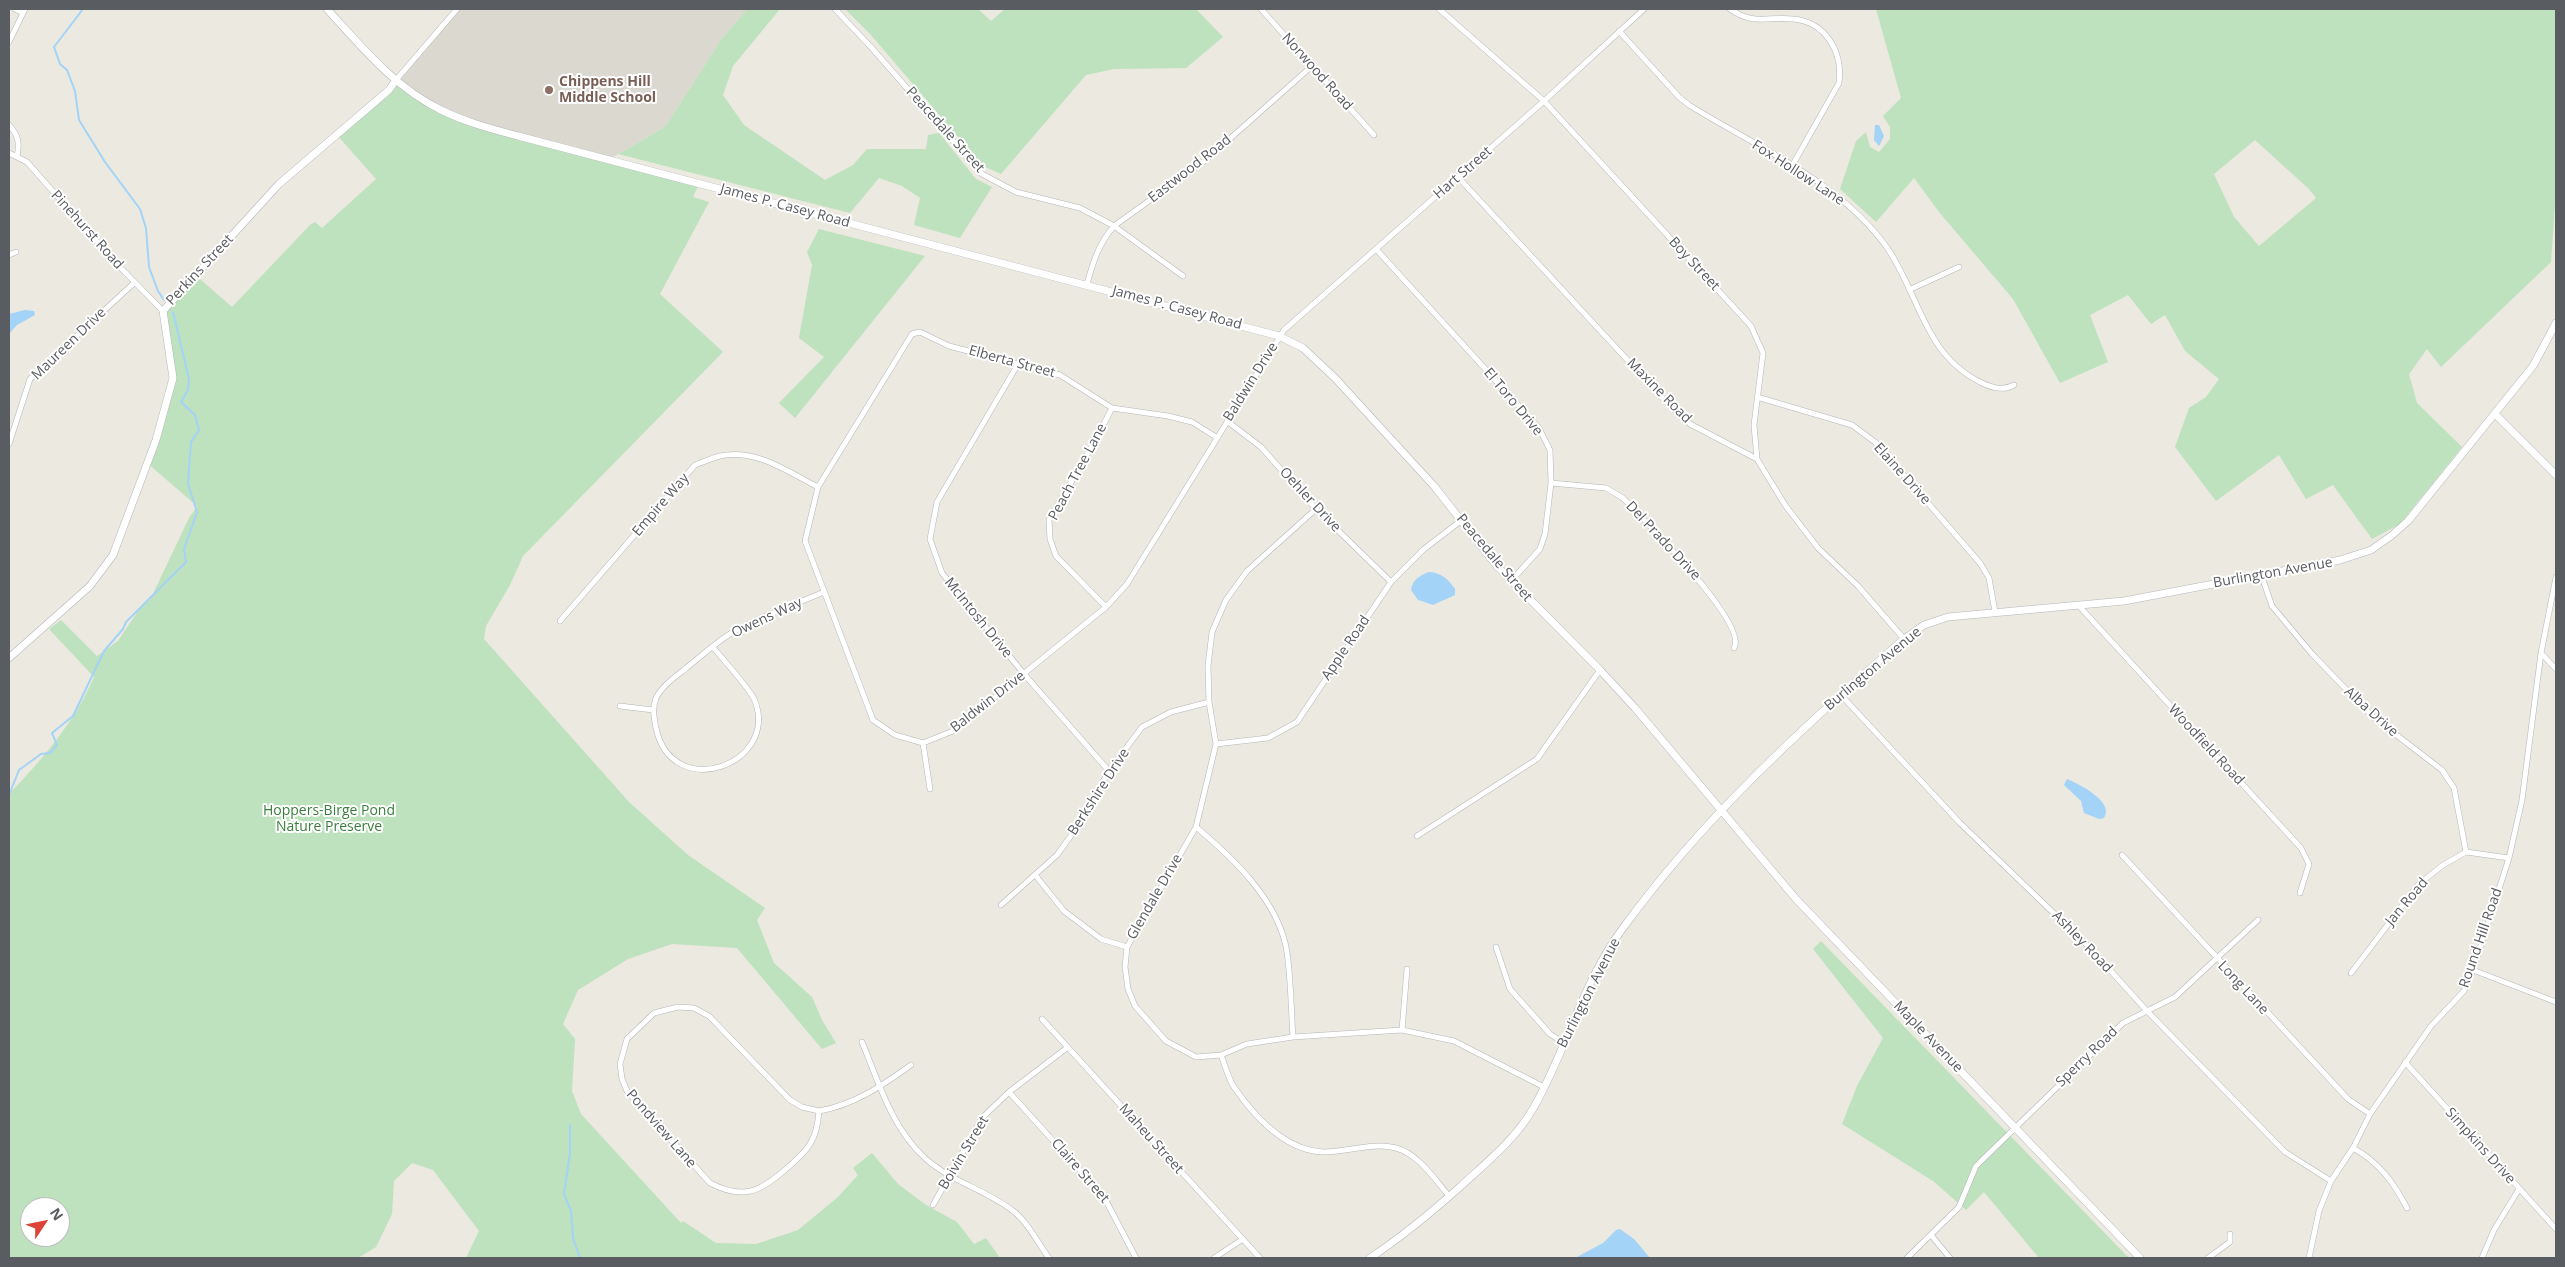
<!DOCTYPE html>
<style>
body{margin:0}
#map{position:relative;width:2565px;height:1267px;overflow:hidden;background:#ebe9e0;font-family:"Open Sans",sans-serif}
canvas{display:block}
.frame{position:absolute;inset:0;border:10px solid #595c60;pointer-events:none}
.north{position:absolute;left:20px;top:1197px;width:50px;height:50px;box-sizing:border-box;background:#fff;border:1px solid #bdbebf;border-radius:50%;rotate:56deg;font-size:14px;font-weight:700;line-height:20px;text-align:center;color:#595c60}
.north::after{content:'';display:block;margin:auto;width:18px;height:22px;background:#db4437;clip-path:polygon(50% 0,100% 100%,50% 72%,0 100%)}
</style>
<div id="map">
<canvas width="2565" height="1267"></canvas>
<div class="frame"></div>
<div class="north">N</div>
</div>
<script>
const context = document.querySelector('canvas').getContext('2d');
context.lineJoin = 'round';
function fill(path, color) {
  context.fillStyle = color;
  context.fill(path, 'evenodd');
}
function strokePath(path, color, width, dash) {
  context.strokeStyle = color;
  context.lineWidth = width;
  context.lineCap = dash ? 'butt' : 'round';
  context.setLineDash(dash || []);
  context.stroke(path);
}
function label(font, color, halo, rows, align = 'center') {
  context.font = font + ' "Open Sans",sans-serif';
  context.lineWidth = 4;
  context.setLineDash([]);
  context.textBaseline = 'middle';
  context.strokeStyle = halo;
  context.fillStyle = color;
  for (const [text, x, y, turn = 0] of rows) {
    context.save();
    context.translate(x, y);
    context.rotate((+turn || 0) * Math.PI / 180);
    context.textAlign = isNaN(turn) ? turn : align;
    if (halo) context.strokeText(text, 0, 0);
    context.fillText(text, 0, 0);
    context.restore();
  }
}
fill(new Path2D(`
 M 457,9 L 747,9 L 721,40 L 665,127 L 609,159 L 518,136 L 442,111 L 396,80 Z`), '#dbd8cf');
fill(new Path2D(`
 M 747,9 L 780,9 L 733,66 L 723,95 L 744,125 L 825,180 L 853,165 L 867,149 L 926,149 L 928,135 L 939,133 L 976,179 L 992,187 L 960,238 L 914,225 L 920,198 L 902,186 L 879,178 L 850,213 L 618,154 L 665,127 L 721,40 Z
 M 845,9 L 978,9 L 991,21 L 1005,9 L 1196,9 L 1223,37 L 1186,68 L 1114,69 L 1086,75 L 1001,174 L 983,166 L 871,35 Z
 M 1876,9 L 2556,9 L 2556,189 L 2551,262 L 2441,367 L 2427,349 L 2409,374 L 2417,403 L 2462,447 L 2400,524 L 2372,539 L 2333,485 L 2306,499 L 2279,455 L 2216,501 L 2175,447 L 2189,408 L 2206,397 L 2219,379 L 2185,351 L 2165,315 L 2151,324 L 2128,295 L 2090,315 L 2108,362 L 2060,383 L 2013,299 L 1939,212 L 1914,178 L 1876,222 L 1840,189 L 1856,141 L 1866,132 L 1870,147 L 1879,152 L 1890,139 L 1890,127 L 1883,116 L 1901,98 ZM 2255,140 L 2309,189 L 2316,198 L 2259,246 L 2234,217 L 2214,174 Z
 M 396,80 L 423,100 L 485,127 L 699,184 L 693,197 L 709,202 L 660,294 L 723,352 L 523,556 L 510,585 L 486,626 L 484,639 L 629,802 L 688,855 L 765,908 L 757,920 L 774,963 L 812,997 L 822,1020 L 836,1043 L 822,1049 L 737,948 L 672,944 L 628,959 L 578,990 L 563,1024 L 575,1039 L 572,1091 L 581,1114 L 681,1223 L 683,1221 L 716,1243 L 756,1244 L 798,1230 L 838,1197 L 858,1175 L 853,1168 L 872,1153 L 898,1184 L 926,1205 L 957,1222 L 974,1244 L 986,1238 L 1000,1258 L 466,1258 L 479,1231 L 433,1170 L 412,1163 L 394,1181 L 392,1214 L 376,1247 L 358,1258 L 9,1258 L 9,794 C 43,759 75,721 94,677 L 49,629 L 61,620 L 97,656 L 118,641 L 140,608 L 150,600 L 189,518 L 197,506 L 147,463 L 173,378 L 163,311 L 193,279 L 197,282 L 200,279 L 232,307 L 310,225 L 315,222 L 322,228 L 376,179 L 336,134 ZM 30,1207 L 60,1207 L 60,1237 L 30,1237 Z
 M 819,229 L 925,256 L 795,418 L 779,403 L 824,357 L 799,338 L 812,265 L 807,252 Z
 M 1821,941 L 2129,1258 L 2039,1258 L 1984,1192 L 1966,1210 L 1933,1181 L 1842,1124 L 1857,1086 L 1883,1038 L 1813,949 Z`), '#bee1be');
fill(new Path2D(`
 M 1875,125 L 1879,125 L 1884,136 L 1879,146 L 1874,140 Z
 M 25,310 L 34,311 L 35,315 L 17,325 L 9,334 L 9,314 Z
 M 1429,572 C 1442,573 1448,579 1455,589 L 1455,595 L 1433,605 L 1418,600 L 1411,590 C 1412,580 1420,575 1429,572 Z
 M 2067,779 C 2079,784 2115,802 2104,818 L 2099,819 L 2084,813 L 2081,801 L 2064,785 Z
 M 1620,1229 L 1634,1239 L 1650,1258 L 1575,1258 L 1603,1243 L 1616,1230 Z`), '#a4d3f8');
strokePath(new Path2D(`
 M 83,9 L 54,47 L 60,64 L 67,70 L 75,91 L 79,120 L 105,162 L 140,209 L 146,228 L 149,267 L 158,291 L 164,300
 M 9,795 L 19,770 L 41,754 L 50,753 L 57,745 L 52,733 L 73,716 L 104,651 L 123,629 L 126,622 L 186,562 L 184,549 L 197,512 L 188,484 L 191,442 L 199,430 L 195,415 L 181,402 L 188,390 L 189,379 L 173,312
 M 570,1125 L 570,1153 L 564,1194 L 571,1211 L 573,1238 L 580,1258`), '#a4d3f8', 2);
const street = new Path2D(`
 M 15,9 L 23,13
 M 835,9 L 871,47 L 982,174 L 1016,192 L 1080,208 L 1114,226 L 1183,276
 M 1261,9 L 1374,135
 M 1439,9 L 1544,101 L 1751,326 L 1763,353 L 1754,425 L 1757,459
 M 1730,9 C 1754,26 1768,16 1793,19 C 1826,22 1843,52 1839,83 L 1792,166
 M 1619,31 L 1679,97 L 1689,105 C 1758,148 1840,181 1888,249 C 1920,297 1925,356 1982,383 C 1993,388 2003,391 2014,385
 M 9,42 L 25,9
 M 396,80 L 457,9
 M 9,125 C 18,135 20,142 17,156
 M 9,153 L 27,162 L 114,261 L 163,311
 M 1458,177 L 1670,406 L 1690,424 L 1757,459 L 1785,505 L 1818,548 L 1858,586 L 1904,639
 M 1376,249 L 1539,428 L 1550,450 L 1551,483 L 1545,534 L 1540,549 L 1511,581
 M 9,255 L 16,252
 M 1087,284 C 1093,262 1099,243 1114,226 L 1207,159 L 1312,66
 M 1911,289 L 1959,267
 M 1018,364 L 937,502 L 930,539 L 942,573 L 1024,674 L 1109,771
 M 1757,397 L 1852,425 L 1875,442 L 1980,563 L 1989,578 L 1995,612
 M 1227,421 L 1261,447 L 1316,509 L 1391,582
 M 1216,437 L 1192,422 L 1168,416 L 1112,408 L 1060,375 L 949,346 L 920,332 L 912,334 L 818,487 L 805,541 L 873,720 L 895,735 L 923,743 L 953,731 L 1106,607 L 1127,584 L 1284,330 L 1544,101 L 1644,9
 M 9,444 L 30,379 L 134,283
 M 1551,483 L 1606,488 L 1623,498 C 1642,518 1749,624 1734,648
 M 1316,509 L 1247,571 L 1226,600 L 1212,632 L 1208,666 L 1209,702 L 1216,744 L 1196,827 L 1127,947 L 1125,967 L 1128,989 L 1135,1006 L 1166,1041 L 1196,1057 L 1221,1055 L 1247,1044 L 1293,1037 L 1402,1030 L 1454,1041 L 1544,1087
 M 2261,574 L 2272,606 L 2312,654 L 2373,717 L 2442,770 L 2454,788 L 2466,852
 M 2079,606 L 2301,848 L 2309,864 L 2300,893
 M 1106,607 L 1056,556 L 1050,539 L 1049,520 L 1095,441 L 1112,408
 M 560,621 L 695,465 C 703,462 712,458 720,456 C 756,448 788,472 818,487
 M 713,647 C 722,659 750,688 755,701 C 779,765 672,803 656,728 C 654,717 652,709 656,698 C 662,686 675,677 685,669 C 703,655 720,638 740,628 C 767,614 796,604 824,592
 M 2541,653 L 2556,669
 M 1841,695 L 1960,823 L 2090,948 L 2147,1011 L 2285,1152 L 2331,1181
 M 620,706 L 653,710
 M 923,743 L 930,789
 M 1216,744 L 1268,738 L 1297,722 L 1391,582 L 1424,549 L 1462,520
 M 1196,827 C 1233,858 1279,901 1287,952 C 1291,980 1291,1009 1293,1037
 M 1417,836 L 1537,759 L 1600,670
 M 2122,855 L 2348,1099 L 2370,1114
 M 1036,876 L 1064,911 L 1101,939 L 1127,947
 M 1001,905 L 1057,855 L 1075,830 L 1109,771 L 1142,727 L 1171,712 L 1209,702
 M 1496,947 L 1510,989 L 1550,1034 L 1564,1043
 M 2473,970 L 2556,1002
 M 2351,973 L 2418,885 L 2443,865 L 2466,852 L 2509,858
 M 678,1007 L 694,1008 L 709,1016 L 790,1100 L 802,1107 L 819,1111 C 817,1141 808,1150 786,1169 C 760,1192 743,1200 710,1183 L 627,1091 L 622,1079 L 620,1064 L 627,1039 L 654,1013 Z
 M 1042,1019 L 1260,1258
 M 1402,1030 L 1407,969
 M 862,1042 C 879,1083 892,1129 926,1159 C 951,1181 985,1190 1012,1210 C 1027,1221 1038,1243 1049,1258
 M 1221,1055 C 1225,1065 1228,1078 1234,1087 C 1254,1116 1285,1151 1324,1152 C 1348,1152 1372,1142 1396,1148 C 1419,1154 1435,1180 1450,1197
 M 2405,1062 L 2556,1229
 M 1009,1092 L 1104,1197 L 1136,1258
 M 819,1111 C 854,1105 883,1085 911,1065
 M 2353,1148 C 2379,1162 2394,1183 2407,1208
 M 933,1205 L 982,1118 L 1009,1092 L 1068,1047
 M 1931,1235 L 1950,1258
 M 1214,1258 L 1243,1239
 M 1907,1258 L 1959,1207 L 1976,1166 L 2123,1023 L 2175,997 L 2258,920
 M 2208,1258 L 2230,1242 L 2230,1234
 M 2309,1258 L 2319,1211 L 2331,1181 L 2353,1148 L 2370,1114 L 2431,1026 L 2464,991 L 2473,970 L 2509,858 L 2522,800 L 2541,653 L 2556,577
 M 2482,1258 L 2494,1230 L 2519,1189`);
const secondary = new Path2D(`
 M 327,9 C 361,46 395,88 441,110 C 465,122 492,129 518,136 L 1279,336 L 1303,348 L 1335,378 L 1434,486 L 1497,566 L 1600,670 L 1635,708 L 1796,899 L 2140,1258
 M 2495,414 L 2556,475
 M 9,658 L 90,586 L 113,555 L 156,440 L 173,378 L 163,311 L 279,184 L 389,90 L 396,80
 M 1370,1258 C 1403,1236 1432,1212 1461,1186 C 1488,1161 1516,1139 1534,1107 C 1567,1049 1583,981 1623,928 C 1703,818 1803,727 1904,639 L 1924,625 L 1948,617 L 2124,601 L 2340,560 L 2371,550 L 2391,536 L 2408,521 L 2533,366 L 2556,323`);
strokePath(street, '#b3b6ba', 6);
strokePath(secondary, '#b4b7bc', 8);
strokePath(street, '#fff', 5);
strokePath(secondary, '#fff', 7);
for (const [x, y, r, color] of [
 [549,90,5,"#8d6e63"]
]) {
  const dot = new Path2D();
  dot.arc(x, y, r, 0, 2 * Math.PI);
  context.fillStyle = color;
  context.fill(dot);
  strokePath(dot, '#fff', 2);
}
label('14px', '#595c60', '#fff', [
 ["Norwood Road",1317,72,48],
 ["Peacedale Street",945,130,48],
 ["Eastwood Road",1190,169,-38],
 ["Hart Street",1463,173,-41],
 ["Fox Hollow Lane",1798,173,33],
 ["James P. Casey Road",785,206,15],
 ["Pinehurst Road",87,230,48],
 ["Boy Street",1694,264,47],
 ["Perkins Street",200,270,-47],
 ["James P. Casey Road",1177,308,15],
 ["Maureen Drive",69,344,-44],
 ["Elberta Street",1012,362,15],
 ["Baldwin Drive",1251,382,-58],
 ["Maxine Road",1659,391,45],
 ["El Toro Drive",1513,402,50],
 ["Peach Tree Lane",1078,472,-62],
 ["Elaine Drive",1902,474,48],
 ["Oehler Drive",1310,500,47],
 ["Empire Way",661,505,-49],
 ["Del Prado Drive",1663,541,47],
 ["Peacedale Street",1494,558,50],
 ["Burlington Avenue",2273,573,-10],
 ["Owens Way",767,618,-25],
 ["McIntosh Drive",978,618,51],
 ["Apple Road",1346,648,-56],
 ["Burlington Avenue",1873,669,-40],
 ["Baldwin Drive",988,702,-38],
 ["Alba Drive",2371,712,42],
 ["Woodfield Road",2206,745,47],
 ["Berkshire Drive",1099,792,-57],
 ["Glendale Drive",1155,897,-60],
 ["Jan Road",2407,902,-50],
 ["Round Hill Road",2481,938,-71],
 ["Ashley Road",2082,942,46],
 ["Long Lane",2243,988,47],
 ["Burlington Avenue",1589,993,-63],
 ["Maple Avenue",1928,1037,46],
 ["Sperry Road",2087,1057,-44],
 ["Pondview Lane",661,1129,49],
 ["Maheu Street",1151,1139,48],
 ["Simpkins Drive",2480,1146,48],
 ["Boivin Street",964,1153,-59],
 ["Claire Street",1080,1171,49]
]);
label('bold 14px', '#785e54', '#fff', [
 ["Chippens Hill",559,82],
 ["Middle School",559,98]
], 'left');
label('14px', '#3a7e3d', '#fff', [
 ["Hoppers-Birge Pond",329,811],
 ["Nature Preserve",329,827]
]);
</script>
